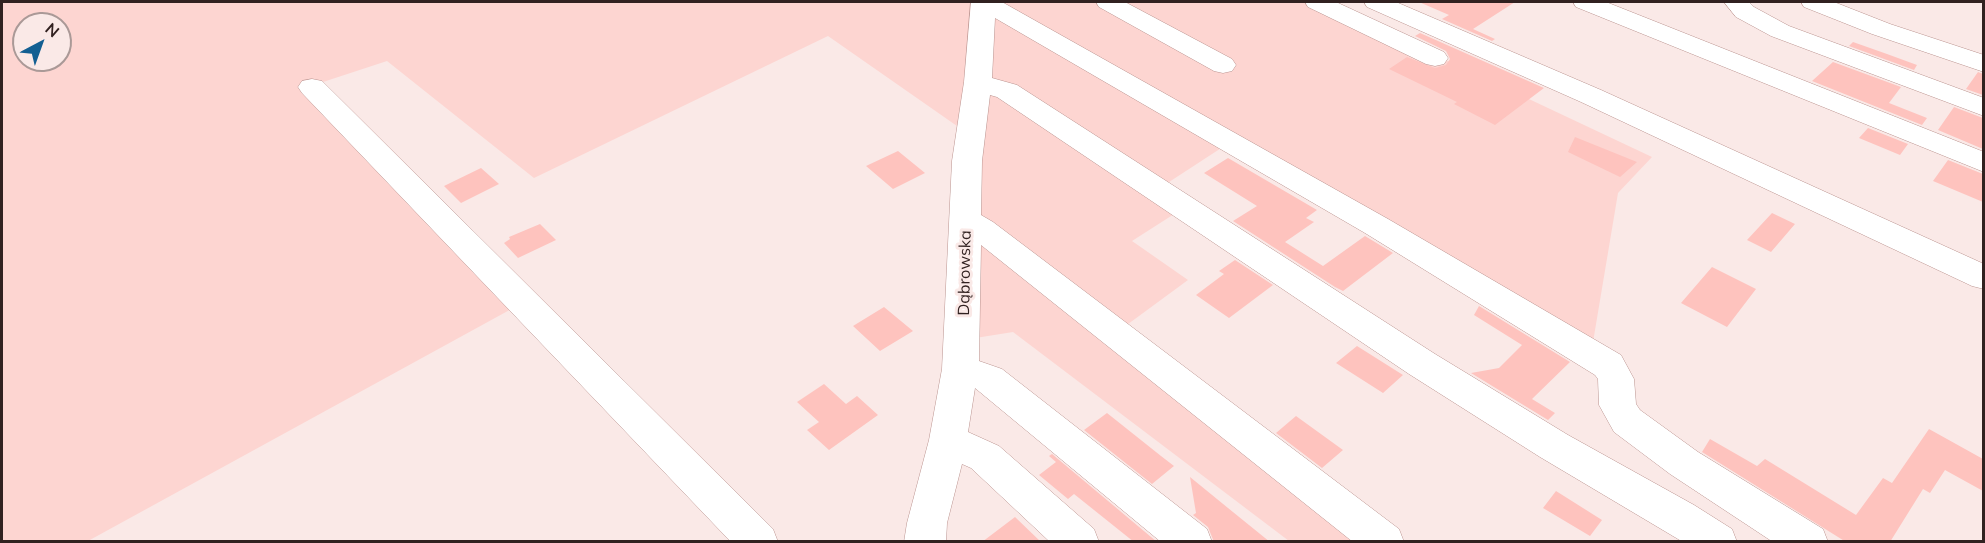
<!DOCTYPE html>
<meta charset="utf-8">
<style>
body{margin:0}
#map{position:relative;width:1985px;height:543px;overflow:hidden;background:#fae9e7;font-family:Mulish,sans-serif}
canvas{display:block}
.frame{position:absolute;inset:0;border:3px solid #312120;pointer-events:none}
.north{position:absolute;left:12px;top:12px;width:60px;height:60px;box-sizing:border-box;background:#fae9e7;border:2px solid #aa9997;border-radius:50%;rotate:41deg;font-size:16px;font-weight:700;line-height:24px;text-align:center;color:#312120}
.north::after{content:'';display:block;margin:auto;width:21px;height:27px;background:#135f92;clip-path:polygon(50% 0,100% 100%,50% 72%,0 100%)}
</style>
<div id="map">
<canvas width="1985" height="543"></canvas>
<div class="frame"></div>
<div class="north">N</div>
</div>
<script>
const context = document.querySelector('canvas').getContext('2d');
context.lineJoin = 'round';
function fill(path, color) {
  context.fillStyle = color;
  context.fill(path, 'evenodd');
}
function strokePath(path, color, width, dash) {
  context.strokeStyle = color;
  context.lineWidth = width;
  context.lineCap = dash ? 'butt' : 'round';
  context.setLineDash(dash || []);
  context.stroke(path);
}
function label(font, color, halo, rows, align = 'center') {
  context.font = font + ' Mulish,sans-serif';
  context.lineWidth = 6;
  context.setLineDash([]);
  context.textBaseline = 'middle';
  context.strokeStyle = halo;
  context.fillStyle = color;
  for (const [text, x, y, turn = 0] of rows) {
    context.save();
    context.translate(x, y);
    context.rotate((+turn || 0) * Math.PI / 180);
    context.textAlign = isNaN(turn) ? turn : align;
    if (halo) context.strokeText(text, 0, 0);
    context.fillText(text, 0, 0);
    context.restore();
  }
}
fill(new Path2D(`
 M 2,2 L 1323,2 L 1652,157 L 1618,193 L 1593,342 L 1232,141 L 1166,184 L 1193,202 L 1132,241 L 1188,280 L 1105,341 L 1369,541 L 1289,541 L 1013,332 L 944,343 L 957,126 L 828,36 L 534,178 L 387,61 L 320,83 L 526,301 L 88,541 L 2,541 ZM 24,24 L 60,24 L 60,60 L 24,60 Z`), '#fdd5d1');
fill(new Path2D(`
 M 1419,2 L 1515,2 L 1473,29 L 1495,39 L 1492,41 L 1442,19 L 1449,15 Z
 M 1420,33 L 1544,88 L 1495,125 L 1454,104 L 1457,102 L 1389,69 L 1407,57 L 1435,68 L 1446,65 L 1450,59 L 1446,51 L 1415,36 Z
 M 1853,42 L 1887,54 L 1917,65 L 1914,70 L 1849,46 Z
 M 1833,62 L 1901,87 L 1889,103 L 1927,118 L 1922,125 L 1812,81 Z
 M 1978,72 L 1983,74 L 1983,95 L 1966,89 Z
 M 1954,107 L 1983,118 L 1983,149 L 1938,130 Z
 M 1868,128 L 1908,144 L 1900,155 L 1859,138 Z
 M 1575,137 L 1637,162 L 1620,177 L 1568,152 Z
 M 898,151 L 925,173 L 893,189 L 866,166 Z
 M 1228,158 L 1317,210 L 1306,218 L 1314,222 L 1285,242 L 1323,266 L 1365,236 L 1393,253 L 1343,291 L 1335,287 L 1233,221 L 1257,206 L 1204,173 Z
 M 1948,160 L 1983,174 L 1983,202 L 1933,181 Z
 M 481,168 L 499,184 L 461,203 L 444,186 Z
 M 1772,213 L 1795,224 L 1771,252 L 1747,240 Z
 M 540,224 L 556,240 L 518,258 L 504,243 L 510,239 L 509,237 Z
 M 1235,260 L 1273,285 L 1229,318 L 1196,295 L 1224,274 L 1219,271 Z
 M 1712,267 L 1756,289 L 1727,327 L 1681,303 Z
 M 1479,306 L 1570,362 L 1532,399 L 1555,413 L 1548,420 L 1471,373 L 1499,368 L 1522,345 L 1474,315 Z
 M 884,307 L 913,331 L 880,351 L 853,326 Z
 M 1357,346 L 1403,375 L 1383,393 L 1336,363 Z
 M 824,384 L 846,404 L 857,396 L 878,415 L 829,450 L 807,430 L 819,422 L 797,402 Z
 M 1107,413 L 1161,456 L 1174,466 L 1152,484 L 1084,430 Z
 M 1296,416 L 1343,450 L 1322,468 L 1276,433 Z
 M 1929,429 L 1983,459 L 1983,491 L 1945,470 L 1930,493 L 1923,489 L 1890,542 L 1846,542 L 1702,452 L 1710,439 L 1757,466 L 1765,459 L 1856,515 L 1883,478 L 1892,483 Z
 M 1052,454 L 1157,542 L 1134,542 L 1074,494 L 1068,499 L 1039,475 L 1056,462 L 1049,456 Z
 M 1190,477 L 1228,508 L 1270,542 L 1214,542 L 1208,527 L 1193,515 L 1196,513 Z
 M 1556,491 L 1602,520 L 1590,536 L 1543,508 Z
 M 1015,517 L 1041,542 L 982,542 Z`), '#fec3be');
const minor = new Path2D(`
 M 971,2 L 1002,2 L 1388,219 L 1621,355 L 1634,379 L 1636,404 L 1640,410 L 1698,452 L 1823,529 L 1828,542 L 1773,542 L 1670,474 L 1614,432 L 1599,405 L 1598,379 L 1595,375 L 1365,233 L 995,18 L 992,78 L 1017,85 L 1435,354 L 1568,435 L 1694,505 L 1732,529 L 1737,542 L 1683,542 L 1540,457 L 1409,374 L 997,97 L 990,95 L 982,161 L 981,215 L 993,222 L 1399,529 L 1404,542 L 1353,542 L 981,245 L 979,361 L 1002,369 L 1207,529 L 1212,542 L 1161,542 L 975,388 L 968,432 L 999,446 L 1094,529 L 1099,542 L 1050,542 L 971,468 L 962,464 L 947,523 L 946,542 L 904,542 L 907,523 L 929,440 L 942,369 L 952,161 L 964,82 Z
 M 1096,2 L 1125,2 L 1232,59 L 1236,65 L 1232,71 L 1223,73 L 1214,71 L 1099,7 Z
 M 1305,2 L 1336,2 L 1444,52 L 1448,58 L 1444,64 L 1435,66 L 1426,64 L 1308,7 Z
 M 1364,2 L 1396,2 L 1601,90 L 1984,264 L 1984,289 L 1972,286 L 1581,102 L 1367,7 Z
 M 1573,2 L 1606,2 L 1984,152 L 1984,172 L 1576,7 Z
 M 1724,2 L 1749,2 L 1754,7 L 1789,26 L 1984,98 L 1984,116 L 1771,36 L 1736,17 Z
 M 1801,2 L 1834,2 L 1890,24 L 1984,55 L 1984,72 L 1872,34 L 1804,7 Z
 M 312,79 L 322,81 L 773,529 L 778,542 L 731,542 L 302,93 L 298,87 L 302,81 Z`);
strokePath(minor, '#bb9490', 1);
fill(minor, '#fff');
label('16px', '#312120', '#fae9e7', [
 ["Dąbrowska",965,273,-89]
]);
</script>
